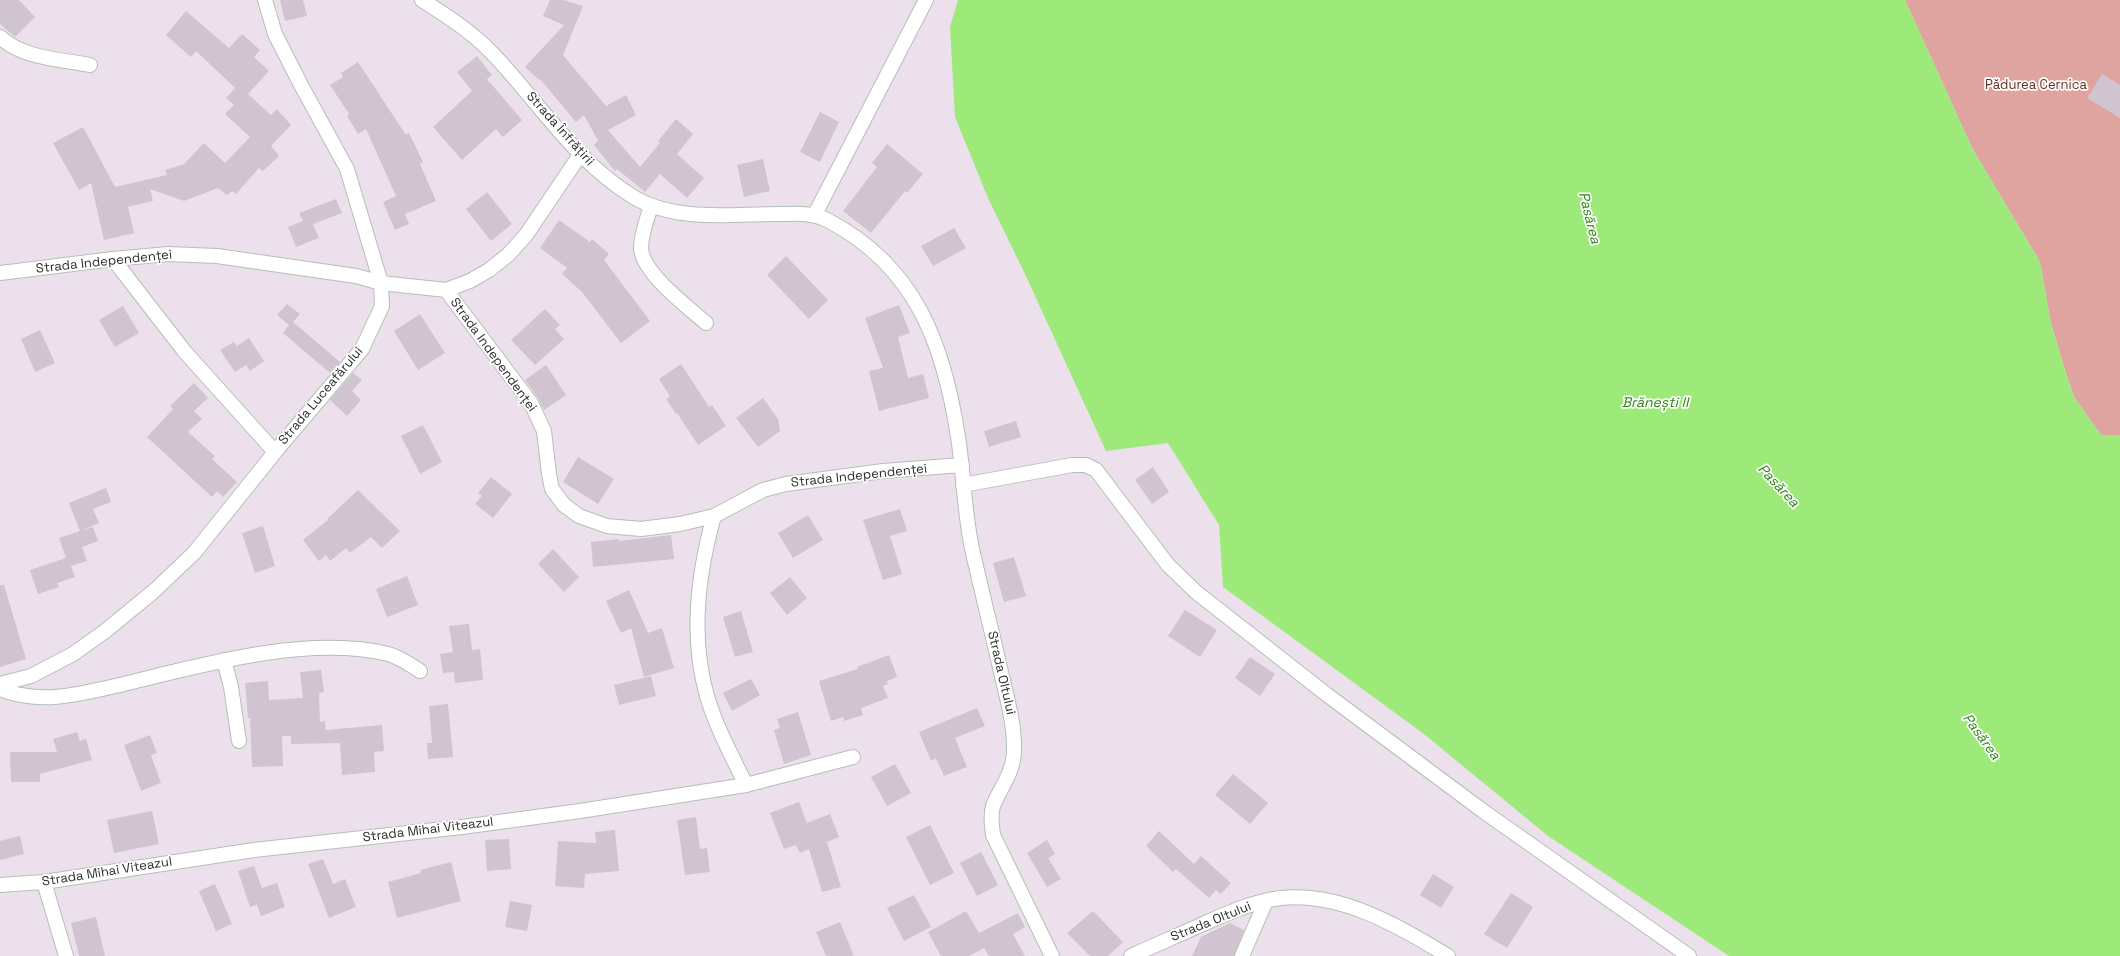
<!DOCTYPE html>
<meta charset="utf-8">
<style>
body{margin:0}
canvas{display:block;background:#ede0ed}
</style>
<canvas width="2120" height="956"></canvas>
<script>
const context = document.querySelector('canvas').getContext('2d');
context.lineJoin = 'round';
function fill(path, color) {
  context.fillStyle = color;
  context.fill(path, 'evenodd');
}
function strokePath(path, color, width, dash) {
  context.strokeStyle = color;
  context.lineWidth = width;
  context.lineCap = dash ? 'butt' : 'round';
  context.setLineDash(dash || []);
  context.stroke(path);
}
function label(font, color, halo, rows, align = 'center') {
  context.font = font + ' "Space Grotesk",sans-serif';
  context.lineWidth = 3.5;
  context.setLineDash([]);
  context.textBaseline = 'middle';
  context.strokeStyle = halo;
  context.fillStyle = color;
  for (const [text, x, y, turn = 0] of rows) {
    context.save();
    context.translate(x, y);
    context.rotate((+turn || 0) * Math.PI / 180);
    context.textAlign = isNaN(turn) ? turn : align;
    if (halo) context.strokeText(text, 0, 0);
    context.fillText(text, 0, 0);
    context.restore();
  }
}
fill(new Path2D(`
 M 1905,0 L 2120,0 L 2120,435 L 2101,435 L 2074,397 L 2064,367 L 2051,324 L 2040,262 L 1972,148 Z`), '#e0a4a0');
fill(new Path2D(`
 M 958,0 L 1905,0 L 1972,148 L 2040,262 L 2051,324 L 2064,367 L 2074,397 L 2101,435 L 2120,435 L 2120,956 L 1729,956 L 1548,836 L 1424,734 L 1223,587 L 1219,525 L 1168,443 L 1106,451 L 1025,274 L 988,198 L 955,117 L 950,27 Z`), '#9de979');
fill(new Path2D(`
 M 0,0 L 19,0 L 35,17 L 15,37 L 0,24 Z
 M 280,0 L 303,0 L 307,16 L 285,21 Z
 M 550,0 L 563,0 L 583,6 L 563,55 L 606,106 L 626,95 L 636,115 L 608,130 L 640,167 L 660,143 L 658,141 L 676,119 L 693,134 L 677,154 L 704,178 L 687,198 L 660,174 L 645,192 L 617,169 L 615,171 L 594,145 L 598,141 L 584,115 L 576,122 L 540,79 L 539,80 L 525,67 L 564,25 L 543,16 Z
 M 186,11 L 229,48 L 242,34 L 260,50 L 254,57 L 269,71 L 248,94 L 271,115 L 277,109 L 291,125 L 271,146 L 279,156 L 263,171 L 259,168 L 236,194 L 232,191 L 227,195 L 218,188 L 184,201 L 150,189 L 153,201 L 128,207 L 134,233 L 104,240 L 91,183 L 79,190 L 53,143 L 83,127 L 115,187 L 167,175 L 165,170 L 184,164 L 204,143 L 225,163 L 250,137 L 225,114 L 234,105 L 226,98 L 235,88 L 196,51 L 191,57 L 166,35 Z
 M 477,56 L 492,75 L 487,79 L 522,120 L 503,137 L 496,129 L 462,160 L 433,127 L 472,91 L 457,72 Z
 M 358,62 L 406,135 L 409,133 L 423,162 L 420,164 L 436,201 L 405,214 L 409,224 L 395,230 L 383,202 L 396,196 L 366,129 L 358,134 L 347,116 L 349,114 L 330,85 L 343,77 L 341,73 Z
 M 2102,74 L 2120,85 L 2120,118 L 2087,98 Z
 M 820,112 L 839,122 L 820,162 L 800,152 Z
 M 887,144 L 923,174 L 907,193 L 905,191 L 871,233 L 843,211 L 877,167 L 872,163 Z
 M 763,159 L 770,191 L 744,197 L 737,165 Z
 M 487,192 L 512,224 L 491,241 L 466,209 Z
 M 336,199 L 342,213 L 313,224 L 319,238 L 296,247 L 288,227 L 303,221 L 299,213 Z
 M 559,220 L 590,242 L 592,239 L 609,254 L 604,260 L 650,321 L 621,343 L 582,292 L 562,274 L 567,268 L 540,248 Z
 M 954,228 L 966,248 L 933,266 L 921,246 Z
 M 786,256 L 828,300 L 809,319 L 767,275 Z
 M 287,304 L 300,314 L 293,322 L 340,362 L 330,373 L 283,333 L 289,325 L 277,315 Z
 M 899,305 L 910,333 L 898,337 L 908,378 L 923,374 L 929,398 L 879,411 L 869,371 L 883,368 L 865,318 Z
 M 123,306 L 139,333 L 115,347 L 99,320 Z
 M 545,309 L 560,325 L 555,329 L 564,339 L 535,365 L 511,340 Z
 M 420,314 L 445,353 L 418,370 L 394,331 Z
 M 40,330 L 55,363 L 35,372 L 21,339 Z
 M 249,338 L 264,361 L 250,371 L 246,365 L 235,372 L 220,350 L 234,342 L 237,346 Z
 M 681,364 L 709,407 L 712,405 L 726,426 L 698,445 L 677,413 L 676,414 L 666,399 L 670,396 L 659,379 Z
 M 546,365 L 566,395 L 544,410 L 538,398 L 525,380 Z
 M 353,373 L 362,380 L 352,391 L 361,400 L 347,416 L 330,400 Z
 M 194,383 L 208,398 L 194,411 L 202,419 L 188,432 L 215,456 L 212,459 L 237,482 L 223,497 L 217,491 L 212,497 L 147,437 L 173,409 L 170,406 Z
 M 763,398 L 778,419 L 780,431 L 758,447 L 736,418 Z
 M 1016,421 L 1021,437 L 989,447 L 984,431 Z
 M 423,425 L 442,462 L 420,474 L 401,436 Z
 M 578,457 L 614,479 L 598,504 L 563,482 Z
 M 1153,467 L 1169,492 L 1152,504 L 1135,480 Z
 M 491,477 L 512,494 L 493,518 L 475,504 L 482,496 L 478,493 Z
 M 106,488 L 111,502 L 93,509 L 99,523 L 81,531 L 93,527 L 98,541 L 82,547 L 87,561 L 71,566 L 75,577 L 57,583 L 59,587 L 38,594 L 30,570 L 66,558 L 59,538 L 80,531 L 69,503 Z
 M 358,490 L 400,531 L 382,548 L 371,537 L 350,553 L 346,548 L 330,561 L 326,555 L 319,561 L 303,540 L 328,520 L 327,519 Z
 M 900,509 L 907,531 L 890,536 L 902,574 L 883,580 L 863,520 Z
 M 808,515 L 823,540 L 793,558 L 778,533 Z
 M 263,526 L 275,566 L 255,573 L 242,533 Z
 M 671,535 L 674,559 L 593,567 L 591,542 L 619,539 L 619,541 Z
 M 553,549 L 579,577 L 564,592 L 538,564 Z
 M 1014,557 L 1026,596 L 1004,602 L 993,563 Z
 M 407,576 L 418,605 L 387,617 L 376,589 Z
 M 790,577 L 807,598 L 787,615 L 770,593 Z
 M 0,585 L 4,585 L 26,659 L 0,667 Z
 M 629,590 L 648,633 L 662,628 L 674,668 L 644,677 L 631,628 L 621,633 L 606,601 Z
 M 1185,610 L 1217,630 L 1200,657 L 1168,636 Z
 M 741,611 L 753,652 L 735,657 L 723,617 Z
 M 469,624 L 472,650 L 480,649 L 483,680 L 455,683 L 454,672 L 443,673 L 440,654 L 453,652 L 449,626 Z
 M 889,655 L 897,677 L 887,681 L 888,684 L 883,686 L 888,698 L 861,708 L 863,715 L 844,721 L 843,717 L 831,721 L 819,681 L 858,669 L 857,667 Z
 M 1250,657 L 1275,674 L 1260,696 L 1235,678 Z
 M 321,670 L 324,692 L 319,693 L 320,722 L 325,721 L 326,730 L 382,725 L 384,751 L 374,752 L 375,772 L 342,775 L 340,743 L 291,744 L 291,736 L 282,736 L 283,766 L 252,767 L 250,718 L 248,718 L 245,683 L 268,681 L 269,700 L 303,698 L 300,672 Z
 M 651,676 L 656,696 L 619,705 L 614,685 Z
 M 751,679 L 760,695 L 732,711 L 723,693 Z
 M 448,704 L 453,757 L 428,759 L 427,743 L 432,743 L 429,706 Z
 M 977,708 L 985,726 L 955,738 L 967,767 L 944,776 L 936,758 L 931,761 L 919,732 Z
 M 798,712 L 811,755 L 784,764 L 774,730 L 780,728 L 777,719 Z
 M 77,732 L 80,741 L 86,739 L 92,760 L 40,774 L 40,782 L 11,782 L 10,752 L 57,752 L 53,739 Z
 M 150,735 L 157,753 L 151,755 L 161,783 L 141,791 L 124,745 Z
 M 895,764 L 911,793 L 887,806 L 871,777 Z
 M 1233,774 L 1268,803 L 1250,824 L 1215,795 Z
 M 799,802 L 807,823 L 830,814 L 839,837 L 827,842 L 841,887 L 822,892 L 809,849 L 800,853 L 796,845 L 784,849 L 770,813 Z
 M 152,811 L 159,844 L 114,853 L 107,820 Z
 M 696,817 L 700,849 L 707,848 L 710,872 L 685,875 L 677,820 Z
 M 930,825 L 954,873 L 930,885 L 906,837 Z
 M 615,830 L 619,871 L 585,874 L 584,888 L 555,886 L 558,841 L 596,843 L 595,832 Z
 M 1159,831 L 1194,864 L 1201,856 L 1231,883 L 1221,894 L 1216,890 L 1209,898 L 1176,869 L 1173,872 L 1146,846 Z
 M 20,836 L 24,854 L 0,860 L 0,841 Z
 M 509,839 L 511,869 L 487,871 L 485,840 Z
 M 1047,840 L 1055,854 L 1048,858 L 1061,879 L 1047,887 L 1027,853 Z
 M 981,852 L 998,885 L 977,896 L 960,863 Z
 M 323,859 L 333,884 L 345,879 L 356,907 L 329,918 L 308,864 Z
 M 451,862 L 461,901 L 397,918 L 388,882 L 421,873 L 420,870 Z
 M 254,866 L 262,888 L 277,883 L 285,907 L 261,916 L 257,905 L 250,907 L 238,871 Z
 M 1433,874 L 1454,887 L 1441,908 L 1420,895 Z
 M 215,884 L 232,924 L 216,931 L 199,891 Z
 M 1511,893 L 1533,907 L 1507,948 L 1484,934 Z
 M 914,895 L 931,927 L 904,941 L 887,908 Z
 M 510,901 L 532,905 L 527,931 L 505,927 Z
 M 966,911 L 979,933 L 1018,913 L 1025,927 L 1013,934 L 1025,956 L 989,956 L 984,948 L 969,956 L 941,956 L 928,932 Z
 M 1093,911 L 1123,942 L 1108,956 L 1090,956 L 1067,933 Z
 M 96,917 L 105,956 L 79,956 L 71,923 Z
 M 840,922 L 854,956 L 826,956 L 816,932 Z
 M 1230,923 L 1244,930 L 1234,956 L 1192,956 L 1201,937 Z`), '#d0c4d0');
const street = new Path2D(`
 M 422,0 C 447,16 472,32 492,53 C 539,102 575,162 635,198 C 677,222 731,214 778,214 C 796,214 812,212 829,221 C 916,267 944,345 958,437 C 964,475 964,515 973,553 C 982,593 992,632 1001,672 C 1007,699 1015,725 1014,752 C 1013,774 1000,788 993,806 C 990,816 992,825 993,835 L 1052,956
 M 0,37 C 24,59 60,59 90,65
 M 651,206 C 647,219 641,234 641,248 C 642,273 688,307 706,323
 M 815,214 L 926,0
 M 113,259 L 185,352 L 275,452
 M 0,273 L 113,259 L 168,254 L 217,256 L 356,276 L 381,283 L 446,290 L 470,281 L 489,270 L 508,255 L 526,235 L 580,155
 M 446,290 L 531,403 L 544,431 L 549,474 L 552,489 L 564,505 L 579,516 L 607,526 L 641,529 L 680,524 L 714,516 L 763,490 L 786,484 L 883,471 L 962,465
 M 963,485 L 1072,465 L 1086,465 L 1096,470 L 1168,565 L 1196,592 L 1326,694 L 1483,811 L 1689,956
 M 714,516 C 698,573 690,637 707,696 C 716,727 732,756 746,785
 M 224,660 L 231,687 L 239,741
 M 0,684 L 31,676 L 73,654 L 104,632 L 154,591 L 194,553 L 275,452 L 362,349 L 382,306 L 381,283 L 347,169 L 301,85 L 275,34 L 265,0
 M 0,689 C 42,706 85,693 128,683 C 205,664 309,635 388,654 C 399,657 411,665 420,671
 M 44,882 L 66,956
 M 0,885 L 44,882 L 254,850 L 462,827 L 580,811 L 746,785 L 853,757
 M 1131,956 C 1155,945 1179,935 1203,924 C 1228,913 1254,901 1281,898 C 1342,892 1398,926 1448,956
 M 1242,956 L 1266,901`);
strokePath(street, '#b3bfb6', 16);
strokePath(street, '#fff', 14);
label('13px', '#672e1f', '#fff', [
 ["Pădurea Cernica",2036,85]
]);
label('13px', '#2c2c2c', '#fff', [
 ["Strada Înfrățirii",560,129,48],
 ["Strada Independenței",104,262,-6],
 ["Strada Independenței",493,355,54],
 ["Strada Luceafărului",321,396,-50],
 ["Strada Independenței",859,476,-6],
 ["Strada Oltului",1001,673,77],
 ["Strada Mihai Viteazul",428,830,-7],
 ["Strada Mihai Viteazul",107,872,-9],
 ["Strada Oltului",1211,922,-22]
]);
label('italic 14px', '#2f8414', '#fff', [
 ["Pasărea",1589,218,76],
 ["Brănești II",1655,403],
 ["Pasărea",1778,486,47],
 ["Pasărea",1981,737,54]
]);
</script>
